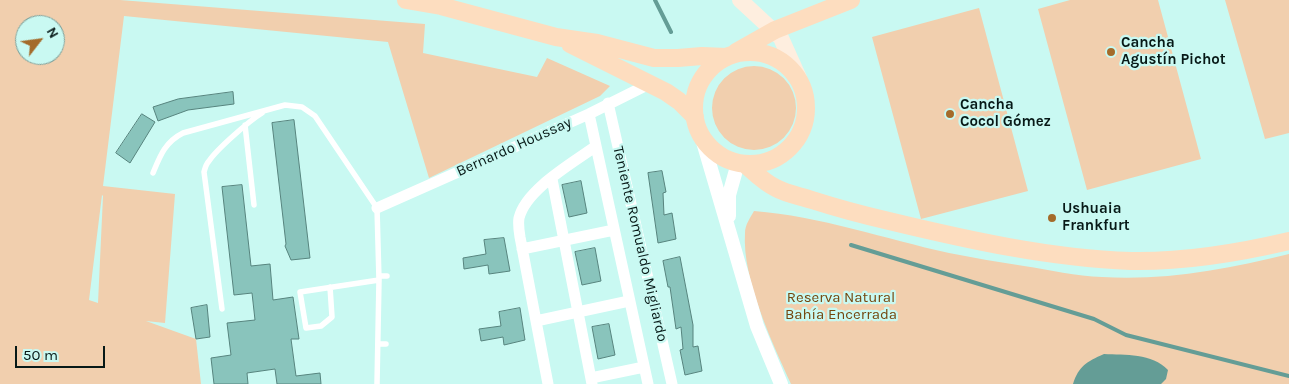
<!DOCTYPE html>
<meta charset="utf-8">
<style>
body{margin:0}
#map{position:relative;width:1289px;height:384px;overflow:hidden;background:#c9f9f2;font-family:Karla,sans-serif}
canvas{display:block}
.north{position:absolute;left:15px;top:15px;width:50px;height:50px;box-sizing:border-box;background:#c9f9f2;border:1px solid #7b9f9a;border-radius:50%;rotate:60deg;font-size:14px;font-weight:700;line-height:20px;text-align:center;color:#071917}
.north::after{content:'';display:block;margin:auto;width:18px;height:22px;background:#a46b2a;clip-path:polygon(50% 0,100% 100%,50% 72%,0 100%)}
.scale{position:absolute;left:15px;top:346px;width:90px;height:22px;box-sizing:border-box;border:2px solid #071917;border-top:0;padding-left:6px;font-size:15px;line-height:18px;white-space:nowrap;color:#071917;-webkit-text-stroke:4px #c9f9f2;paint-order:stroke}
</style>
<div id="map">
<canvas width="1289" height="384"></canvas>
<div class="north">N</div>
<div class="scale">50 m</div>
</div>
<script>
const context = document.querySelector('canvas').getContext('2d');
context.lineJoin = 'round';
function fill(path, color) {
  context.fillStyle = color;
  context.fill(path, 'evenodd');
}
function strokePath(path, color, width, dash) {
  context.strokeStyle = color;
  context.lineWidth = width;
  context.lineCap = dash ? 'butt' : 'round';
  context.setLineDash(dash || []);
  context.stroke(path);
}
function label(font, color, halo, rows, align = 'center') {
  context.font = font + ' Karla,sans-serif';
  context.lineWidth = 4.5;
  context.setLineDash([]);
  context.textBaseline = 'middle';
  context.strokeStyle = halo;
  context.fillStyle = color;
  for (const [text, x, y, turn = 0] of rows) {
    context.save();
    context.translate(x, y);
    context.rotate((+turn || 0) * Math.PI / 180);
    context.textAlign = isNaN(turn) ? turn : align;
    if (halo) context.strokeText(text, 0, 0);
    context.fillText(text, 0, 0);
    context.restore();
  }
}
fill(new Path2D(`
 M 0,0 L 120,0 L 425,24 L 423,53 L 537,77 L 547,58 L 610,86 L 600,96 L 429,178 L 388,42 L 124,16 L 103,186 L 175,194 L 165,323 L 146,321 L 196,339 L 201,384 L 0,384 ZM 25,25 L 55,25 L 55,55 L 25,55 ZM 102,195 L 103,196 L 98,303 L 89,300 Z
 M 1070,0 L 1158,0 L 1201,159 L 1087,190 L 1038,9 Z
 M 1225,0 L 1289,0 L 1289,133 L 1265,139 Z
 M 979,8 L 1028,191 L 921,219 L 872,37 Z
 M712 108a42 42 0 1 1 84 0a42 42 0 1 1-84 0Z
 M 754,211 C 820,216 885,239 949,253 C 974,258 999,262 1024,266 C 1050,270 1076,276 1102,277 C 1165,281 1228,269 1289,254 L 1289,384 L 791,384 C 772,342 742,279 745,233 C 745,225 750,218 754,211 Z`), '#f1cfae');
fill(new Path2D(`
 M 1104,354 C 1125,355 1152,353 1168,370 L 1166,379 L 1161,384 L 1073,384 C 1079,366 1086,362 1104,354 Z`), '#649d96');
strokePath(new Path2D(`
 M 655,0 L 671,32
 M 851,245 L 1094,319 L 1126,335 L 1289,376`), '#649d96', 4);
const building = new Path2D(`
 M 233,92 L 234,104 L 188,110 L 158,121 L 153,107 L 178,99 Z
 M 142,114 L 155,122 L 130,163 L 116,153 Z
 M 294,120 L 310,258 L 291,260 L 285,246 L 286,244 L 272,123 Z
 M 662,171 L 666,192 L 663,193 L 664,215 L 672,213 L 676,239 L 658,243 L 648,173 Z
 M 581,181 L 587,213 L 569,217 L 562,185 Z
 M 242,185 L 251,266 L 270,264 L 273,300 L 293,297 L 299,339 L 291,339 L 296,376 L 320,373 L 321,384 L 277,384 L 275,369 L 247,373 L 248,384 L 214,384 L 211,358 L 231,355 L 227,323 L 255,320 L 252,293 L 234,295 L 222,187 Z
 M 504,238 L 510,271 L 489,274 L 488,265 L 464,269 L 463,258 L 486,254 L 484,240 Z
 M 595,248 L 601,281 L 582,285 L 575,252 Z
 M 680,257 L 693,325 L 693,347 L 698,346 L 702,371 L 685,375 L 680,350 L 683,349 L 681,327 L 676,329 L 670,287 L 668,287 L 663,261 Z
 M 207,305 L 210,337 L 196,339 L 191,308 Z
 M 520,308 L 525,340 L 504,345 L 503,337 L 481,341 L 479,329 L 501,326 L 499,312 Z
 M 609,324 L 615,355 L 598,359 L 592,327 Z`);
fill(building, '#89c4bc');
strokePath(building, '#57847e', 1);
strokePath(new Path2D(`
 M 245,125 L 254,205
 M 153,173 C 160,156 165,142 183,133 L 285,105 L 302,107 L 315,116 L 377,208 L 379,280 L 377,384
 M 379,276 L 387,276
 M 330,287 L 332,317 L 321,326 L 306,328 L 300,292 L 379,280
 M 222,309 L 204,172 C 205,168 206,164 209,161 C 217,149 249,121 262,113
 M 378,344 L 386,344`), '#fff', 5.5);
strokePath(new Path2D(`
 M 608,103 L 672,384
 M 589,114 L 648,384
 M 552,179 L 592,384
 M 377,208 L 589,114 L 649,84
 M 522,249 L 614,230
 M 536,321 L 629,301
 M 591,378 L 644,367
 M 548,384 L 520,237 C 519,231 518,224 519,218 C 526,189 573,163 596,146`), '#fff', 11);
strokePath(new Path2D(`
 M 701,135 L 757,326 L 781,384
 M 729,216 L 729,195 L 738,163`), '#fff', 14);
strokePath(new Path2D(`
 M 740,0 L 781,38 L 799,78`), '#feeedf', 16);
strokePath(new Path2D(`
 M 406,0 L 441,6 L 556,37 L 597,43 L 654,58 L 678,58 L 702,56 L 727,57
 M 570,44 L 666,92 L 679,101 L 695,117
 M694 108a56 56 0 1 1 112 0a56 56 0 1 1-112 0Z
 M 736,52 L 775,30 L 851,0
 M 746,165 C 755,173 765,183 776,188 C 787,194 800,196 812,200 C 837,208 863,215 889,221 C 968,240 1049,258 1131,261 C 1184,262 1238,253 1289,241`), '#fdddbf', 18);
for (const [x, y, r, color] of [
 [1111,52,5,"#a46b2a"],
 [950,114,5,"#a46b2a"],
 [1052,218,5,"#a46b2a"]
]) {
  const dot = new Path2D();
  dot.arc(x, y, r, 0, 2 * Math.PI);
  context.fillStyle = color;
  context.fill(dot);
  strokePath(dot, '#c9f9f2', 2);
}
label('bold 15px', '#071917', '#c9f9f2', [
 ["Cancha",1121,43],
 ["Agustín Pichot",1121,60],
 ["Cancha",960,105],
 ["Cocol Gómez",960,122],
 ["Ushuaia",1062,209],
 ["Frankfurt",1062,226]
], 'left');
label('15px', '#071917', '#c9f9f2', [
 ["Bernardo Houssay",514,147,-24],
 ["Teniente Romualdo Migliardo",640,244,77]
]);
label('15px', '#74460e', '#c9f9f2', [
 ["Reserva Natural",841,298],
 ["Bahía Encerrada",841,315]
]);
</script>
